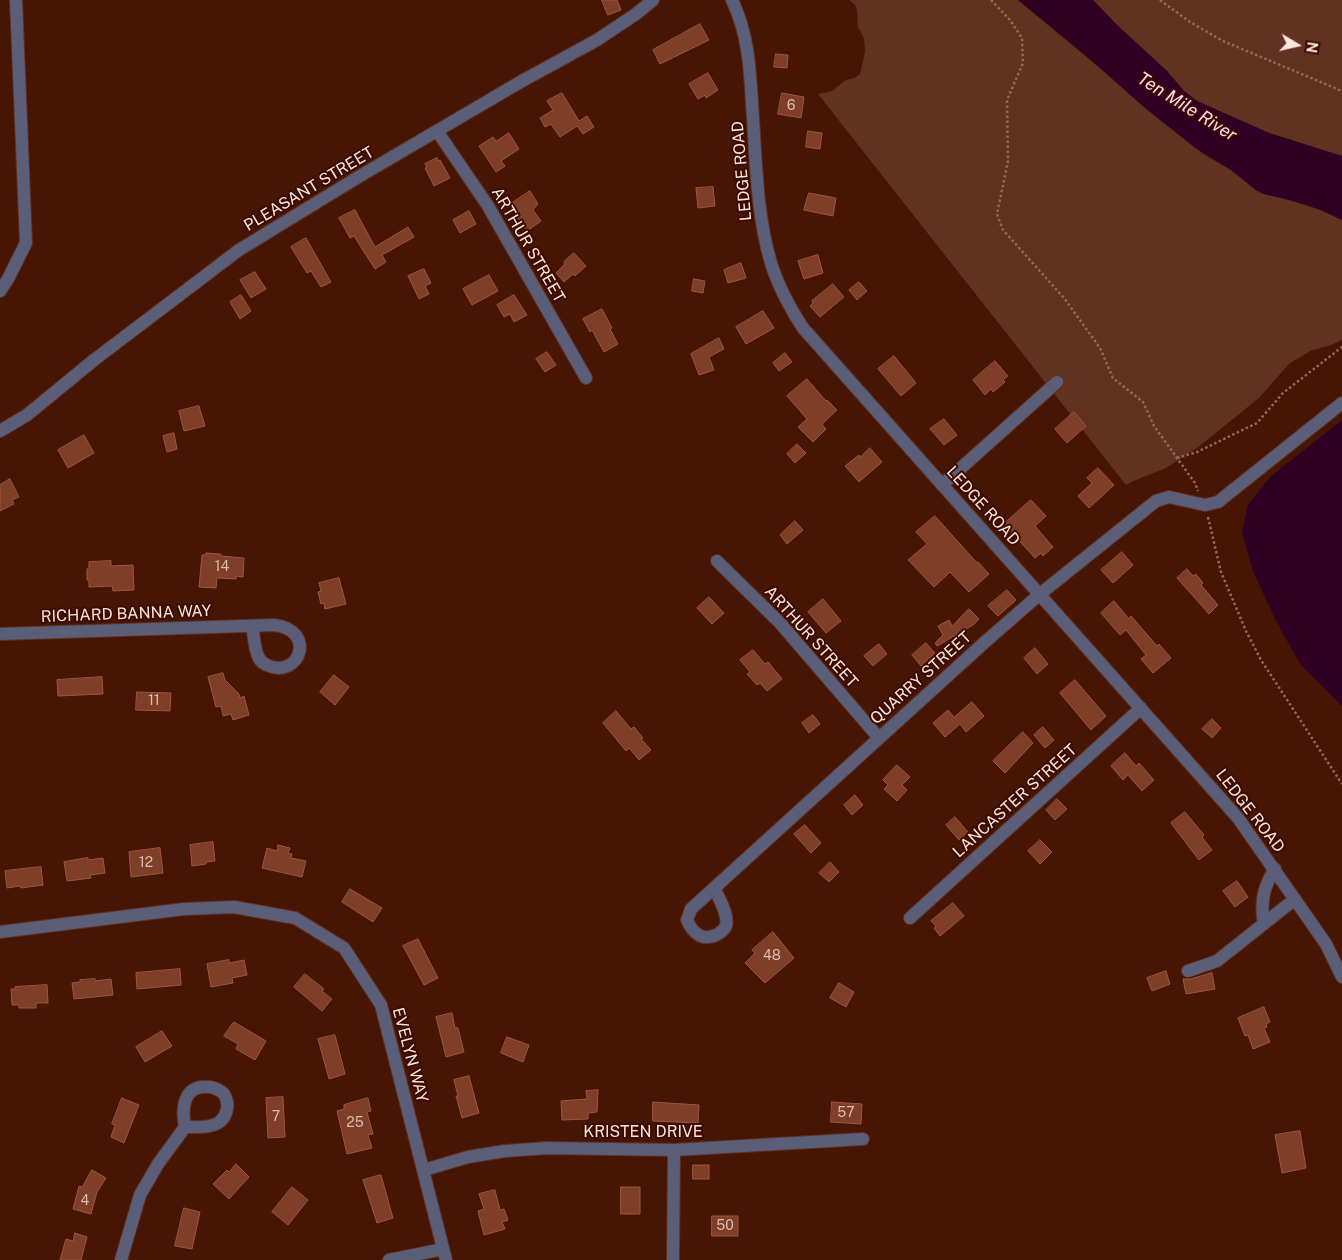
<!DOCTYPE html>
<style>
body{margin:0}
#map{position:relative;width:1342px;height:1260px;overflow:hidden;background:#461503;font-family:"Public Sans",sans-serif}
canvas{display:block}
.north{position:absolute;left:1272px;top:20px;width:50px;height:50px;-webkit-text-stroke:4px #3b0a00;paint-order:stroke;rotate:99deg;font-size:14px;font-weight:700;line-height:20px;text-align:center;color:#ffe6dd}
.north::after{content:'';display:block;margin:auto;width:18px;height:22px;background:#ffe6dd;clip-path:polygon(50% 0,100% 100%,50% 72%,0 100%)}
</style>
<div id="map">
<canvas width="1342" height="1260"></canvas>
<div class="north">N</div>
</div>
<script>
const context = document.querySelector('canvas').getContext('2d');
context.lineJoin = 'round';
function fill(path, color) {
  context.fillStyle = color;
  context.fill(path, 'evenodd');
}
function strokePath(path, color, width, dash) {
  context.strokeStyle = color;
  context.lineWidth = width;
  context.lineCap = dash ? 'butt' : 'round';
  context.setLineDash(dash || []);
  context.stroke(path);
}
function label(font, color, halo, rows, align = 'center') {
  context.font = font + ' "Public Sans",sans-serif';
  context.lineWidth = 4;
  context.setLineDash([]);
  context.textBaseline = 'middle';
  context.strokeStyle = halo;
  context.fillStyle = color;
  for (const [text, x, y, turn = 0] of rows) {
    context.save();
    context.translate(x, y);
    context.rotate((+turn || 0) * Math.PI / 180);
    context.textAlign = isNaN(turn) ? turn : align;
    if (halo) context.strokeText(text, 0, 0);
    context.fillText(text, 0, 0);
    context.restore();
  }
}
fill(new Path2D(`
 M 849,0 L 1018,0 L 1203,154 L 1231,170 L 1256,190 L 1321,210 L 1342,220 L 1342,340 L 1331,345 L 1310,351 L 1289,364 L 1259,398 L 1197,448 L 1166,468 L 1136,480 L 1126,485 L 818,94 L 832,91 L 846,80 L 854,78 L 860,74 L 865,52 L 864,38 L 858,27 L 857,10 L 855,5 Z
 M 1093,0 L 1342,0 L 1342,156 L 1269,133 L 1197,101 L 1184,91 L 1167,71 L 1117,25 Z`), '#623220');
fill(new Path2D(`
 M 1018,0 L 1093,0 L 1117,25 L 1167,71 L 1184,91 L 1197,101 L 1269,133 L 1342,156 L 1342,220 L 1321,210 L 1294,201 L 1263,194 L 1256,190 L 1231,170 L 1194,147 L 1145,108 L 1084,54 Z
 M 1342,420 L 1342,706 L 1300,664 L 1275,619 L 1253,571 L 1242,533 L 1248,505 L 1270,477 Z`), '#2f0023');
const building = new Path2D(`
 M 602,0 L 617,0 L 621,10 L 608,15 Z
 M 700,24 L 709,40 L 660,64 L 653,50 Z
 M 776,54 L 788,55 L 787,68 L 774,67 Z
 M 708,73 L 718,90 L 706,98 L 705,95 L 698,99 L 689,84 Z
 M 562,93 L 579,121 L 587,116 L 594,127 L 583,134 L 577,126 L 560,137 L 551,124 L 545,127 L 540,118 L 553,110 L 547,101 Z
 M 782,93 L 804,97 L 801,118 L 778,114 Z
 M 808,131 L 822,133 L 820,149 L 806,147 Z
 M 509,133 L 519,149 L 501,161 L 505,166 L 496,172 L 479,146 L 493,137 L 496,141 Z
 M 437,158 L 438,161 L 440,160 L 450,178 L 434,186 L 425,168 L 427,167 L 425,164 Z
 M 713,187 L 715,206 L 698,208 L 696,188 Z
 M 530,191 L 538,204 L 533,210 L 541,221 L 527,231 L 509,205 Z
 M 809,193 L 836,198 L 833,216 L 804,210 Z
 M 355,210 L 375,247 L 408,227 L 414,237 L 382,255 L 386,262 L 375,269 L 354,236 L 350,238 L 339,218 Z
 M 469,211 L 476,224 L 460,233 L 453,220 Z
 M 306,238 L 331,282 L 321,287 L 311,271 L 307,273 L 291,247 Z
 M 574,253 L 586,266 L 575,276 L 573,274 L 564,282 L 556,273 L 565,264 L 564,262 Z
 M 818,255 L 823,273 L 804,279 L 798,261 Z
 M 741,263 L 746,278 L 728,283 L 724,270 Z
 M 424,269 L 431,283 L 425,286 L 429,294 L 419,299 L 408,276 Z
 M 255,272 L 266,289 L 251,298 L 240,280 Z
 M 489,275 L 498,291 L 472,305 L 463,289 Z
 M 694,279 L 705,281 L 703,293 L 692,291 Z
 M 859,282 L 867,291 L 857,300 L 849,290 Z
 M 833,284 L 844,297 L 820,317 L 810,306 L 813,303 L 812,301 Z
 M 241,295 L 251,311 L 240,319 L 230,302 Z
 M 514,295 L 527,315 L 514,322 L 510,314 L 504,317 L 497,305 Z
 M 602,309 L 612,328 L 610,329 L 618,344 L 604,352 L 592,330 L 590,332 L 583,319 Z
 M 763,311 L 774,328 L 746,344 L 736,327 Z
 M 719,338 L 724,349 L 709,357 L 714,370 L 699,375 L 691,354 Z
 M 547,352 L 556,365 L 545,372 L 536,359 Z
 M 785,353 L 792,362 L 779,371 L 773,363 Z
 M 894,356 L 916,383 L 901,396 L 878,369 Z
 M 995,361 L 1008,376 L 1003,380 L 1005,382 L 993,392 L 991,389 L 985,395 L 973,380 Z
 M 807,379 L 826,401 L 827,400 L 837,410 L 822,424 L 826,429 L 813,442 L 798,427 L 807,419 L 787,396 Z
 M 199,406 L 205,426 L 184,431 L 179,411 Z
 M 1074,412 L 1086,426 L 1067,443 L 1055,429 Z
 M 944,419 L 957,435 L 944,445 L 930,429 Z
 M 174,433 L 177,449 L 167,452 L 163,436 Z
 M 84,435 L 94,453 L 68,468 L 58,450 Z
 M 797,444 L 806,453 L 795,463 L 787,454 Z
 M 870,448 L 882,462 L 859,482 L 845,466 L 859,455 L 860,457 Z
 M 1098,468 L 1114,485 L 1089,508 L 1078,496 L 1092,483 L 1087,478 Z
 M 10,479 L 19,497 L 12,500 L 14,504 L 0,511 L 0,485 Z
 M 1031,500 L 1046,516 L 1035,526 L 1053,547 L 1043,556 L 1041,553 L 1035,558 L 1004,524 Z
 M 935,516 L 977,563 L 978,562 L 989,574 L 969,592 L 950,572 L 934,587 L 908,560 L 927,544 L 916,532 Z
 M 795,521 L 803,530 L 787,544 L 780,535 Z
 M 1122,552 L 1133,565 L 1113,583 L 1101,570 Z
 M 206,553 L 221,554 L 221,556 L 244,558 L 243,577 L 236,576 L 236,579 L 217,578 L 216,588 L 199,587 L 202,555 L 206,555 Z
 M 111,561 L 111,566 L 133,565 L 134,590 L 113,591 L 112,586 L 89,587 L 89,580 L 87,580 L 87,569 L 89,568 L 89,562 Z
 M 1187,569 L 1193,576 L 1196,574 L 1203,583 L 1201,585 L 1218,605 L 1209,614 L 1177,578 Z
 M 339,578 L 346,604 L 325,609 L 324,603 L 321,604 L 318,592 L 321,591 L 319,583 Z
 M 1007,590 L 1016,600 L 998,616 L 988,606 Z
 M 709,597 L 724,613 L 712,624 L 697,608 Z
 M 823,599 L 841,621 L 826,633 L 808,612 Z
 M 1114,601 L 1129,619 L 1131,616 L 1157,646 L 1159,644 L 1171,658 L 1153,673 L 1141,659 L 1146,655 L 1126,630 L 1120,635 L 1101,613 Z
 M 969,609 L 979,619 L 973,625 L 937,646 L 935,643 L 943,635 L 938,626 L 949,620 L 952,626 Z
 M 926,643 L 935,653 L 921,666 L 912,655 Z
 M 879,644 L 887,654 L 873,666 L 864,656 Z
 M 1035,648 L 1048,664 L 1037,674 L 1024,658 Z
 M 753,650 L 765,664 L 768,662 L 782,679 L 767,691 L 760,683 L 757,685 L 747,674 L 750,672 L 740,660 Z
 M 223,673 L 225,680 L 239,694 L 240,698 L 244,696 L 249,715 L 233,720 L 231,714 L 223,716 L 221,706 L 216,707 L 208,677 Z
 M 334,675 L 349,687 L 335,705 L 320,692 Z
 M 102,677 L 103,694 L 58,696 L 57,680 Z
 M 1075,680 L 1106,716 L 1091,730 L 1060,693 Z
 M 137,692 L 171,693 L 170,711 L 136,710 Z
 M 972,702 L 984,716 L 966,732 L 960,724 L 945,737 L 933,723 L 948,710 L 954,717 Z
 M 616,711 L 631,729 L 634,727 L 643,738 L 641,739 L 651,750 L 639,760 L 629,748 L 626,751 L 603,723 Z
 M 813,715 L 820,724 L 809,733 L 802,723 Z
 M 1212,719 L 1221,728 L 1212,738 L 1202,729 Z
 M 1043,727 L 1054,740 L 1045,748 L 1034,735 Z
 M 1023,732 L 1033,743 L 1005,773 L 993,761 Z
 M 1125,753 L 1136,766 L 1139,763 L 1154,780 L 1142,791 L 1128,775 L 1123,780 L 1111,766 Z
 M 897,765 L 910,777 L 902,785 L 907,790 L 897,801 L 884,789 L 888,785 L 883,780 Z
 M 855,795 L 863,805 L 852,815 L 844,805 Z
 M 1057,799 L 1067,809 L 1055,820 L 1046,810 Z
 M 1185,812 L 1204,835 L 1202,837 L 1212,850 L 1199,860 L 1171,823 Z
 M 955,817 L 968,832 L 959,840 L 946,825 Z
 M 805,825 L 821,843 L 811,853 L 794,834 Z
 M 1040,840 L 1052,852 L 1040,864 L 1028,851 Z
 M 213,842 L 215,861 L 206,862 L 206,864 L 192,866 L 190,845 Z
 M 278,845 L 290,848 L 288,853 L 292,854 L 291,858 L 306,861 L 302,877 L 262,868 L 267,848 L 277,851 Z
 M 160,848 L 163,873 L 131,877 L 129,852 Z
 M 88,858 L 88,860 L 103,858 L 105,873 L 90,875 L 91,878 L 67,881 L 64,862 Z
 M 830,862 L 839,872 L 829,882 L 819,873 Z
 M 41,867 L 43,885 L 21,888 L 20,886 L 7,888 L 5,871 Z
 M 1237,881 L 1248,897 L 1235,907 L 1223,891 Z
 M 350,889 L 382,908 L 373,922 L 342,902 Z
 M 953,903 L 964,916 L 940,936 L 934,928 L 936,926 L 931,921 Z
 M 773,932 L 794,958 L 765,983 L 745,963 L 755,953 L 752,950 Z
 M 418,939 L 438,978 L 424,985 L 403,946 Z
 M 229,960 L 229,963 L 244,960 L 247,975 L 232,978 L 233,983 L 211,987 L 207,964 Z
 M 180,969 L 181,985 L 137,989 L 136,973 Z
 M 1166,971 L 1170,984 L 1152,991 L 1147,978 Z
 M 1212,973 L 1215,989 L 1186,994 L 1183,979 L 1190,979 Z
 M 305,974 L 324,989 L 322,991 L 332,999 L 322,1011 L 294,987 Z
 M 95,979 L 95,981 L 111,979 L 113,995 L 74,999 L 72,983 L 80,982 L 80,980 Z
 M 839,983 L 854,992 L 846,1007 L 830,998 Z
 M 47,985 L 48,1003 L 36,1003 L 36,1008 L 19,1008 L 19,1005 L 12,1005 L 11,989 L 15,989 L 15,987 Z
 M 1264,1007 L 1270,1022 L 1266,1024 L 1267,1027 L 1264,1028 L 1270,1042 L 1253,1049 L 1248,1035 L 1245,1036 L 1238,1018 Z
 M 452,1013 L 455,1028 L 458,1028 L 464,1052 L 446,1057 L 436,1017 Z
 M 234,1022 L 266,1041 L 255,1060 L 236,1049 L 238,1044 L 224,1036 Z
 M 162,1031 L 172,1046 L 145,1062 L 136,1047 Z
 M 335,1035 L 345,1074 L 329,1079 L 318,1039 Z
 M 507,1037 L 529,1045 L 523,1062 L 501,1053 Z
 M 469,1076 L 479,1113 L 462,1118 L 456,1096 L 458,1096 L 454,1080 Z
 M 598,1090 L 597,1112 L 588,1113 L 588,1119 L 562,1120 L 561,1101 L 587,1099 L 586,1091 Z
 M 283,1097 L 285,1137 L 268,1138 L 266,1098 Z
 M 122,1098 L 139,1105 L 124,1143 L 111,1137 L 115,1125 L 112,1124 Z
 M 368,1098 L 371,1111 L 367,1112 L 373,1134 L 368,1135 L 372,1148 L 347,1154 L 337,1111 L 344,1109 L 344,1105 Z
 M 653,1102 L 699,1105 L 698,1123 L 653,1121 Z
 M 832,1102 L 862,1104 L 861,1124 L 831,1122 Z
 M 1300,1131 L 1306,1168 L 1282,1173 L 1275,1135 Z
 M 236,1164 L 249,1177 L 229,1199 L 213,1184 L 227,1170 L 229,1172 Z
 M 693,1165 L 709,1165 L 709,1179 L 693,1179 Z
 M 92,1170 L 106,1178 L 97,1192 L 91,1214 L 73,1209 L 79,1186 L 82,1187 Z
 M 381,1175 L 393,1218 L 377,1223 L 363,1180 Z
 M 292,1187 L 308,1200 L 288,1225 L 272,1212 Z
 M 621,1187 L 640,1187 L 640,1214 L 621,1214 Z
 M 495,1190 L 500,1210 L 504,1209 L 508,1220 L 502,1222 L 505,1229 L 484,1235 L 478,1211 L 484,1209 L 479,1194 Z
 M 184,1208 L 200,1212 L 192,1249 L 175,1246 Z
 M 712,1216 L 738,1216 L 738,1236 L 712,1236 Z
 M 75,1233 L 87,1237 L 81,1260 L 60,1260 L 66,1239 L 73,1241 Z`);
fill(building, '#7e3e27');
strokePath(building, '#9d573e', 1);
const minor = new Path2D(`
 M 732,0 C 748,33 750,68 752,104 C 756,156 756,213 771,263 C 778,286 790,308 803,328 L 1238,818 L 1326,944 L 1342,977
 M 437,131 L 488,206 L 586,378
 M 0,291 L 8,279 L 26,243 L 16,0
 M 0,431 L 27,415 L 94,360 L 239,250 L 360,176 L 522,81 L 597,40 L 636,14 L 653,0
 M 942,485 L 1057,382
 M 717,561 L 780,623 L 879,738
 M 0,634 L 274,625 C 317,630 300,678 269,666 C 264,664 260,662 258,656 C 254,647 254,635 252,626
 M 714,888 C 719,898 729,915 726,926 C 724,930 721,932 718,934 C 703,942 693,934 687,920 L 691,909 L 985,642 L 1040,594 L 1156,501 L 1169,497 L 1205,505 L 1218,502 L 1342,403
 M 910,918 L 1141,708
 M 1264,924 C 1260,904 1263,886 1275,869
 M 0,932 L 184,909 L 234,907 L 295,918 L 344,948 L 381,1005 L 446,1260
 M 1188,971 L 1217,961 L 1295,899
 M 424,1170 L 468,1157 L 505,1151 L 547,1148 L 674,1150 L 863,1139
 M 121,1260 L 140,1195 L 158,1164 L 185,1127 C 181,1107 184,1084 210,1087 C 215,1088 221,1091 224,1094 C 227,1099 228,1104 227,1109 C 223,1130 201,1127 185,1127
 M 389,1260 L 443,1249
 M 673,1260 L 674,1150`);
strokePath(minor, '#603222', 14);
strokePath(new Path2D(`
 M 991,0 L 1010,20 L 1022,38 L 1023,63 L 1007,100 L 1008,161 L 997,214 L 1003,230 L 1064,298 L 1100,348 L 1113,378 L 1143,402 L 1154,426 L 1195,483 L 1198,491
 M 1160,0 L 1190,22 L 1223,41 L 1342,91
 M 1177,458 L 1197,452 L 1257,423 L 1283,393 L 1342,347
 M 1208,517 L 1221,572 L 1246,631 L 1261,660 L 1342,784`), '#90695b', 2.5, [2.5, 2.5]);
strokePath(minor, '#5b5e79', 12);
label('14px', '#dfbcb0', null, [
 ["6",791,106],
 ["14",222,567],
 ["11",154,701],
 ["12",146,863],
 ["48",772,956],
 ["57",846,1113],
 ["7",276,1117],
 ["25",355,1123],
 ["4",85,1201],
 ["50",725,1226]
]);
label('16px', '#ffe6dd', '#3b0a00', [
 ["LEDGE ROAD",742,171,-95],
 ["PLEASANT STREET",309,189,-31],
 ["ARTHUR STREET",528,245,60],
 ["LEDGE ROAD",983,506,48],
 ["RICHARD BANNA WAY",126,614,-2],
 ["ARTHUR STREET",811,637,48],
 ["QUARRY STREET",921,678,-42],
 ["LANCASTER STREET",1015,801,-42],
 ["LEDGE ROAD",1250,811,52],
 ["EVELYN WAY",410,1055,75],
 ["KRISTEN DRIVE",643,1132]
]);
label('italic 18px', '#fdd8ef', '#3b0a00', [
 ["Ten Mile River",1187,107,32]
]);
</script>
